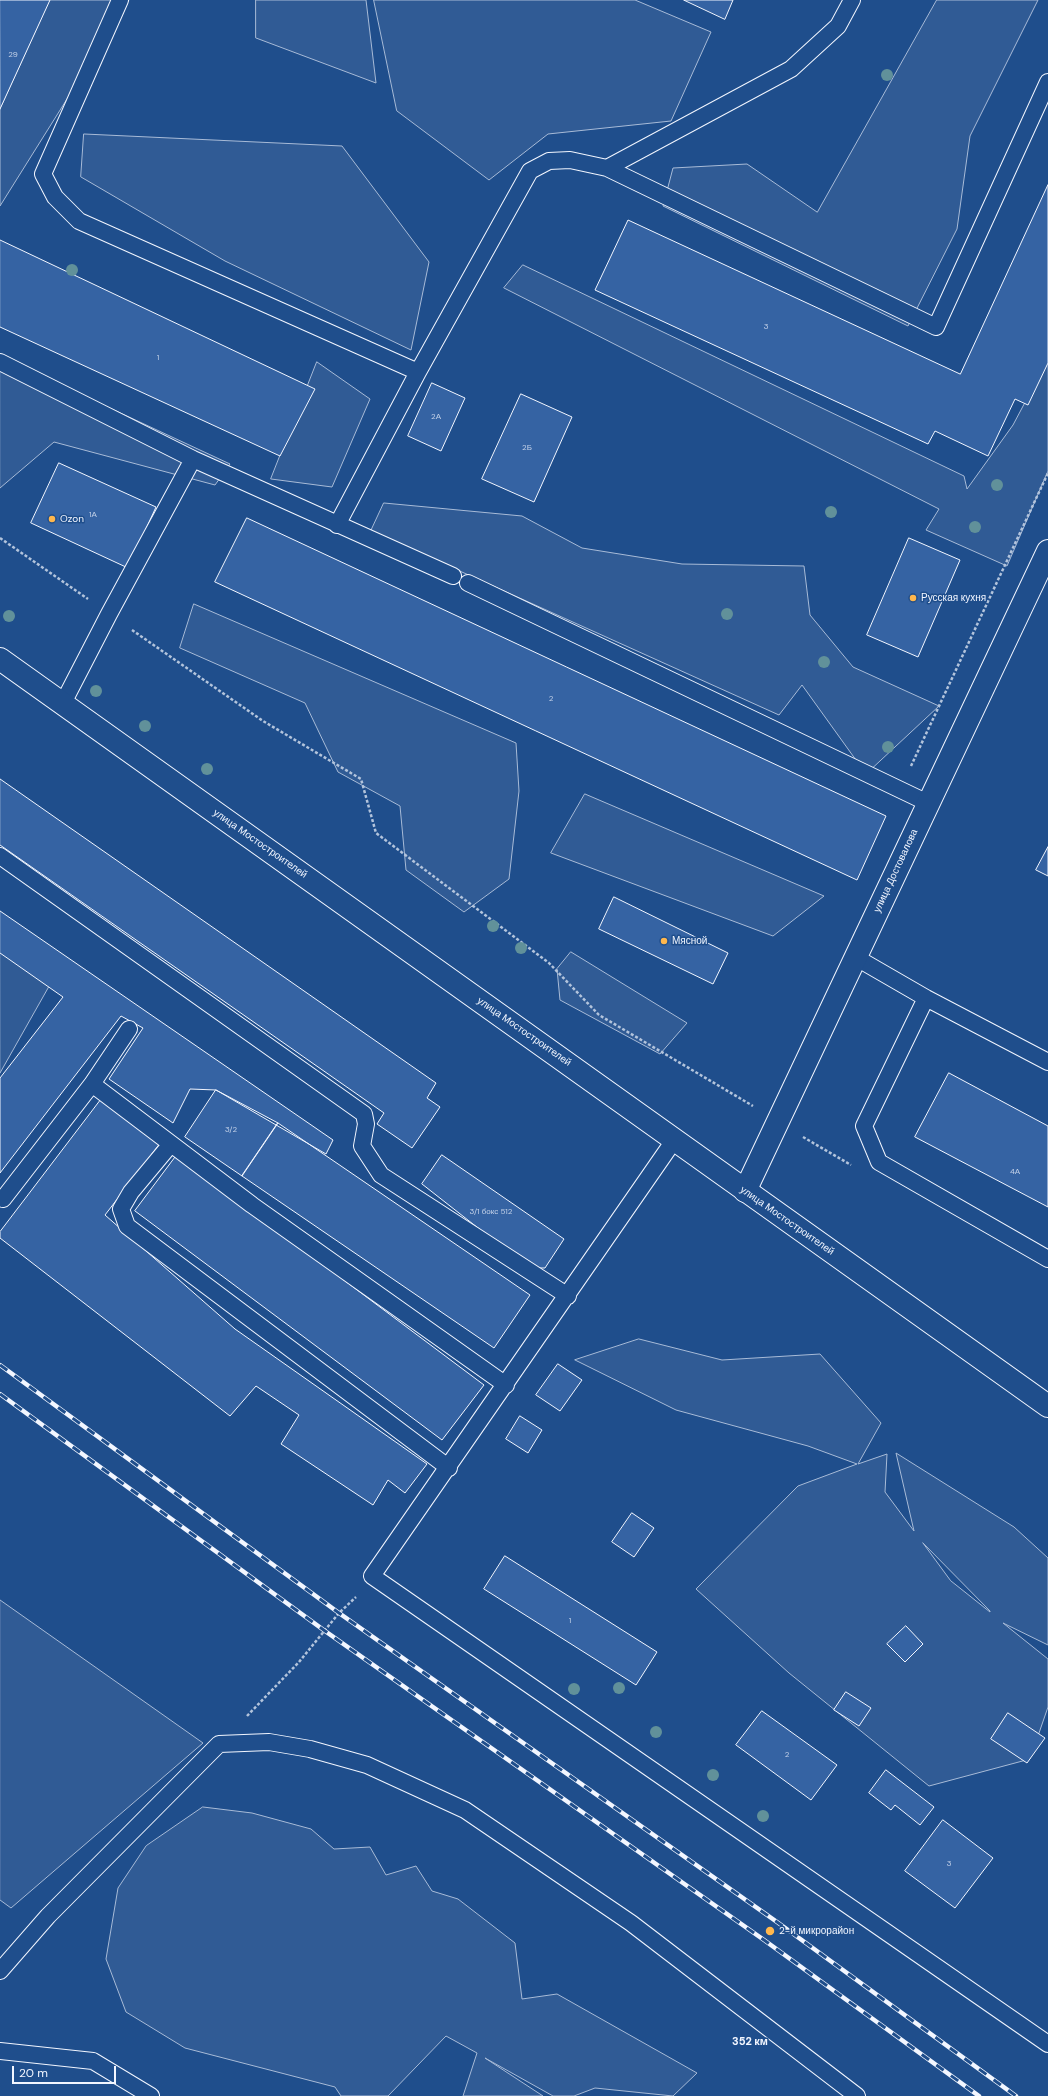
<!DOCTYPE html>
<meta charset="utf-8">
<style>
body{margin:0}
#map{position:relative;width:1048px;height:2096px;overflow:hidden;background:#1f4e8c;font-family:"DM Sans",sans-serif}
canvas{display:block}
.scale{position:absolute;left:12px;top:2066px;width:104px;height:18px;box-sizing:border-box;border:2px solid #f2f6ff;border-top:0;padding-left:5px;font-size:12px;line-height:14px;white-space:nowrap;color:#f2f6ff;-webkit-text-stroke:3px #1f4e8c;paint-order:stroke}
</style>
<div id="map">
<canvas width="1048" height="2096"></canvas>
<div class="scale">20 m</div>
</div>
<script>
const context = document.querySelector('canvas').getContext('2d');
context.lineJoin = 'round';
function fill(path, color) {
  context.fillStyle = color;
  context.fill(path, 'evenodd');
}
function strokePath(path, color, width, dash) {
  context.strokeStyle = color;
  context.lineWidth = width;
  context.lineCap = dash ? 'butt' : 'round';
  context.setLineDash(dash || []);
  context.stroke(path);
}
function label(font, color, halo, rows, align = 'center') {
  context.font = font + ' "DM Sans",sans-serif';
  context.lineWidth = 3;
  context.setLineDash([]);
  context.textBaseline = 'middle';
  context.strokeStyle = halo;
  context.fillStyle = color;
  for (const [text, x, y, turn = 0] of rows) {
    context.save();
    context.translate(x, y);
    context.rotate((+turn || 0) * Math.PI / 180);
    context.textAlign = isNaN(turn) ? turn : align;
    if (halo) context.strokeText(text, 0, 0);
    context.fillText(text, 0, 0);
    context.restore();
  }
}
const built = new Path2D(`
 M 50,0 L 129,0 L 0,206 L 0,109 Z
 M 256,0 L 366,0 L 376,83 L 256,38 Z
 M 374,0 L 635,0 L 711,32 L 671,121 L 548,134 L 489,180 L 397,111 Z
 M 937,0 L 1038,0 L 970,136 L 957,229 L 908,326 L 663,206 L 673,168 L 747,164 L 817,212 Z
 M 84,134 L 342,146 L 429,262 L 411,350 L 225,261 L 81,177 Z
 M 523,265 L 964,476 L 967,489 L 1013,425 L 1048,359 L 1048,471 L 1007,566 L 926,530 L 939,509 L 504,288 Z
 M 0,357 L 230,464 L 215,485 L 54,442 L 0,488 Z
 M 317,362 L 370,399 L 332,487 L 271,479 Z
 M 384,503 L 522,516 L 582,548 L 682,564 L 804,566 L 810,615 L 853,667 L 939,706 L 866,774 L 802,685 L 779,715 L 371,531 Z
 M 194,604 L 516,743 L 519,791 L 509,879 L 464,912 L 406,870 L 400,806 L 338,772 L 305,703 L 180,648 Z
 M 585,794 L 824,896 L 773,936 L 551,853 Z
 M 0,942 L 52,981 L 0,1073 Z
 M 571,952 L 687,1023 L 660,1054 L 560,1000 L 557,969 Z
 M 639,1339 L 722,1360 L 820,1354 L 881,1423 L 858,1464 L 887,1454 L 885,1492 L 914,1531 L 896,1453 L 1014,1527 L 1048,1558 L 1048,1645 L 1003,1623 L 1048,1659 L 1048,1707 L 1030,1759 L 929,1786 L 789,1673 L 696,1589 L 798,1486 L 857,1464 L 808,1446 L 676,1410 L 575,1360 ZM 923,1543 L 990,1611 L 990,1612 L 951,1581 Z
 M 0,1600 L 203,1743 L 11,1908 L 0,1900 Z
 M 203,1807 L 252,1813 L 311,1829 L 334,1849 L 370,1847 L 386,1875 L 416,1866 L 432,1891 L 458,1899 L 515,1943 L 522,1999 L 557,1994 L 697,2073 L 673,2096 L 595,2088 L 574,2096 L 553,2096 L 485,2058 L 543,2096 L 463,2096 L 477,2053 L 446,2036 L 388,2096 L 341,2096 L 335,2087 L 185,2048 L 126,2012 L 106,1959 L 118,1888 L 146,1846 Z`);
fill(built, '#305b95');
strokePath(built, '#a8bbd7', 1);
const building = new Path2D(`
 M 0,0 L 50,0 L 0,109 Z
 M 684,0 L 733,0 L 725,19 Z
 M 1048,185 L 1048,363 L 1028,405 L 1015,399 L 988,456 L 935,431 L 928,444 L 595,290 L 628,220 L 960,374 Z
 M 0,240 L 315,389 L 280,456 L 0,327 Z
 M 432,383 L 465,398 L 441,451 L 408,436 Z
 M 521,394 L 572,417 L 534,502 L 482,479 Z
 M 59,463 L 156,507 L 128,568 L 31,523 Z
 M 247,518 L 886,816 L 857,880 L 215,582 Z
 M 909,538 L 960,560 L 918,657 L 867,635 Z
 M 0,779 L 436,1083 L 427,1098 L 440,1107 L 412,1148 L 377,1124 L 384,1113 L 0,845 Z
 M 1048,847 L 1048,876 L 1036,870 Z
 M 614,897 L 728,953 L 713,984 L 599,929 Z
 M 0,911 L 333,1140 L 326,1154 L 216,1090 L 190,1089 L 173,1123 L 109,1079 L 143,1028 L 121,1016 L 0,1173 L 0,1078 L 63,997 L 0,953 Z
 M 949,1073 L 1048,1126 L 1048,1207 L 915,1137 Z
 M 216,1090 L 278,1123 L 242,1176 L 185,1137 Z
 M 103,1097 L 161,1142 L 105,1215 L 235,1329 L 427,1464 L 405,1493 L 388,1480 L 373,1505 L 281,1444 L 299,1415 L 256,1386 L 230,1416 L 0,1238 L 0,1232 Z
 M 278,1123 L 530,1295 L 494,1348 L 242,1176 Z
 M 177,1155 L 484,1385 L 442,1440 L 135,1211 Z
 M 442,1155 L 564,1239 L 545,1268 L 529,1268 L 422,1184 Z
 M 558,1364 L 582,1380 L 560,1411 L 536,1395 Z
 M 520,1416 L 542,1430 L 528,1453 L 506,1439 Z
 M 632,1513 L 654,1528 L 634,1557 L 612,1542 Z
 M 505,1556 L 657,1652 L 636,1685 L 484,1589 Z
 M 906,1626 L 923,1644 L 905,1662 L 887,1644 Z
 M 846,1692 L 871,1708 L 859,1726 L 834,1710 Z
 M 762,1711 L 837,1765 L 811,1800 L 736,1745 Z
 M 1008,1713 L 1045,1738 L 1027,1763 L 991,1739 Z
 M 886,1770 L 934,1807 L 920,1825 L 895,1805 L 891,1810 L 869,1793 Z
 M 943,1820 L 993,1858 L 955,1908 L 905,1871 Z`);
fill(building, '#3563a3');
strokePath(building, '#f2f6ff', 1);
const service = new Path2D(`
 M 120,0 L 43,174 L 55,197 L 79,221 L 418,372
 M 607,168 L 791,69 L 838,26 L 852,0
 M 0,362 L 193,459 L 453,576
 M 337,525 L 418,372 L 530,171 L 549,161 L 570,160 L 607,168 L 936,327 L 1048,82
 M 468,583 L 928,803
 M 63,703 L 109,614 L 193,459
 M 0,856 L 364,1114 L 366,1124 L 362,1146 L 381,1175 L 568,1296
 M 855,957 L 926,998 L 1048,1062
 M 926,998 L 864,1126 L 879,1162 L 1048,1259
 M 92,1084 L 252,1205 L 506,1385
 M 675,1139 L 372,1576 L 1048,2044
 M 171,1144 L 131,1192 L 121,1209 L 127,1226 L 449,1468
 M 3,1199 L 92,1084 L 129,1029
 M 0,1971 L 48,1916 L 219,1744 L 269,1742 L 310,1749 L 367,1765 L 465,1810 L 631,1923 L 857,2096
 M 0,2051 L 93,2061 L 151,2096`);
const minor = new Path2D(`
 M 745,1191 L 1048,551`);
const secondary = new Path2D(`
 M 0,659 L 1048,1406`);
strokePath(service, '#f2f6ff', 18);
strokePath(minor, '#f2f6ff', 24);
strokePath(secondary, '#f2f6ff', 24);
strokePath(new Path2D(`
 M 0,538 L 88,599
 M 132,630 L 263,721 L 361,779 L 376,833 L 549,963 L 599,1015 L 753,1106
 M 911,766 L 1048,473
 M 803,1137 L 851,1165
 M 247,1716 L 299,1662 L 339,1613 L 356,1597`), '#b3c4dc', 2.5, [3, 2]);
strokePath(service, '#1f4e8c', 16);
strokePath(minor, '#1f4e8c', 22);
strokePath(secondary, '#1f4e8c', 22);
const rail = new Path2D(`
 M 0,1365 L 339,1613 L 777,1922 L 1016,2096
 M 0,1394 L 325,1631 L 764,1940 L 979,2096`);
strokePath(rail, '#f2f6ff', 4.5);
strokePath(rail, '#1f4e8c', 3, [9]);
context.fillStyle = '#61919a';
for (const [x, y] of [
 [887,75],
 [72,270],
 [997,485],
 [831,512],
 [975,527],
 [727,614],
 [9,616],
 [824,662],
 [96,691],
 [145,726],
 [888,747],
 [207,769],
 [493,926],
 [521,948],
 [619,1688],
 [574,1689],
 [656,1732],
 [713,1775],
 [763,1816]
]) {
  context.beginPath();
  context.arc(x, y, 6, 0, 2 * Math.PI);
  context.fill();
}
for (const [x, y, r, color] of [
 [52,519,4,"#ffb74d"],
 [913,598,4,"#ffb74d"],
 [664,941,4,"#ffb74d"],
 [770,1931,5,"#ffb74d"]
]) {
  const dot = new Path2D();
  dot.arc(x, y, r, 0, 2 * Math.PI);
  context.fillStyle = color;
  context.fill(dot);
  strokePath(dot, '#1f4e8c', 1.5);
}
label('8px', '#c3d1e8', null, [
 ["29",13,55],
 ["3",766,327],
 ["1",158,358],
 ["2А",436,417],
 ["2Б",527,448],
 ["1А",93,515],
 ["2",551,699],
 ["3/2",231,1130],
 ["4А",1015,1172],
 ["3/1 бокс 512",491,1212],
 ["1",570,1621],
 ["2",787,1755],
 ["3",949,1864]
]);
label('10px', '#f2f6ff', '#1f4e8c', [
 ["Ozon",60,519],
 ["Русская кухня",921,598],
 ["Мясной",672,941],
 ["2-й микрорайон",779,1931]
], 'left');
label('10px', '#f2f6ff', '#1f4e8c', [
 ["улица Мостостроителей",260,844,35],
 ["улица Достовалова",896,871,-65],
 ["улица Мостостроителей",524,1032,35],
 ["улица Мостостроителей",787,1221,35]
]);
label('bold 11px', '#f2f6ff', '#1f4e8c', [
 ["352 км",750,2042]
]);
</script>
